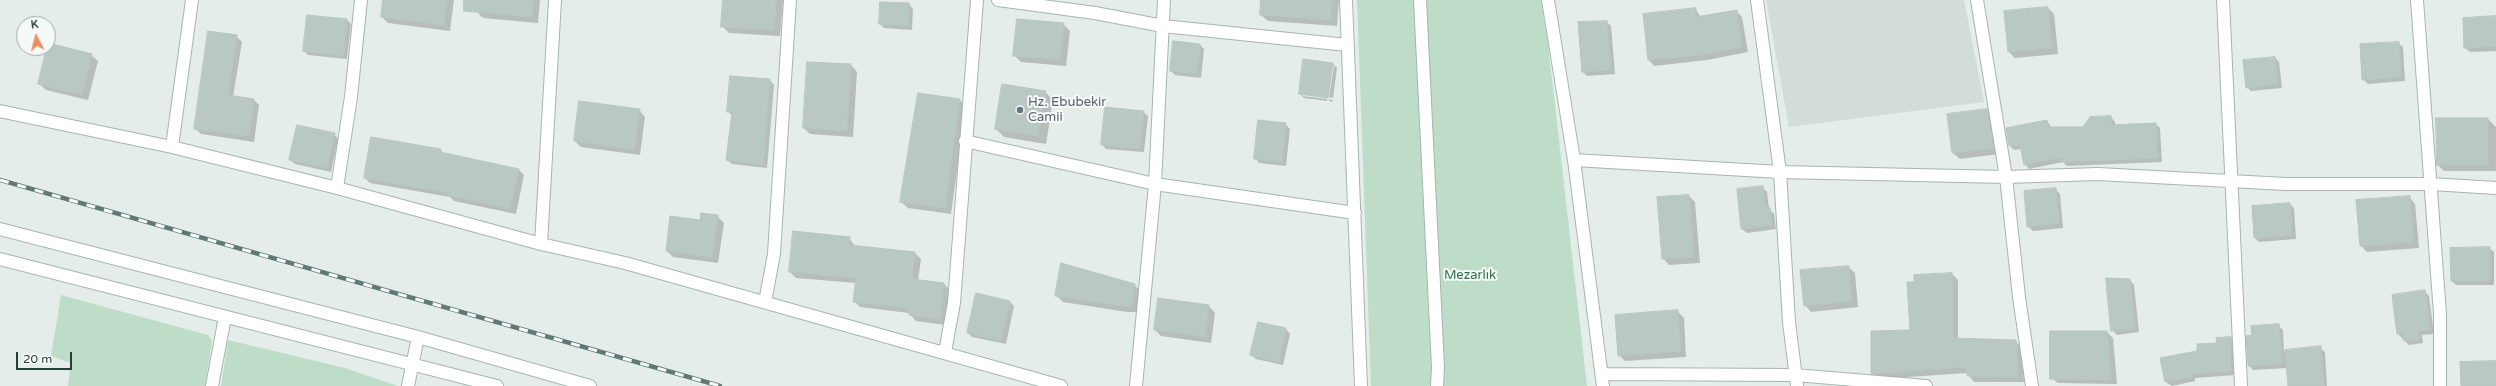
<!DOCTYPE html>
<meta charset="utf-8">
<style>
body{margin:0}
#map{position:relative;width:2496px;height:386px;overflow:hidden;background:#e4ede9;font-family:"Varela Round",sans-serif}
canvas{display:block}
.north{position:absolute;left:16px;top:16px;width:40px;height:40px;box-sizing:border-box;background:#f5f9f7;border:1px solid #a1aeab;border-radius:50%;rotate:353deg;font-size:11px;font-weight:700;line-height:16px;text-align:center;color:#243e38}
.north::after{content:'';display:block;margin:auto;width:14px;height:18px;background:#ec8c64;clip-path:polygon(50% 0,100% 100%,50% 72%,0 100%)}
.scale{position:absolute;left:16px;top:352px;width:56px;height:18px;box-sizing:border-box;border:2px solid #243e38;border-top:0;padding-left:5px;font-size:12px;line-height:14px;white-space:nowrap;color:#243e38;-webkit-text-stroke:3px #f5f9f7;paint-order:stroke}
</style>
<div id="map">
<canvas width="2496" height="386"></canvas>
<div class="north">K</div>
<div class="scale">20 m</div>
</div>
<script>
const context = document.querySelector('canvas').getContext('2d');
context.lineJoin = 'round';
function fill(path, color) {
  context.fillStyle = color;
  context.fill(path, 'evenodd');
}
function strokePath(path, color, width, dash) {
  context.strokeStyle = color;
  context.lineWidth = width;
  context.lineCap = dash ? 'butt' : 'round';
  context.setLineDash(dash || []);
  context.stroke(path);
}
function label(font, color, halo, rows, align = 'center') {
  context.font = font + ' "Varela Round",sans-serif';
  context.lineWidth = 4;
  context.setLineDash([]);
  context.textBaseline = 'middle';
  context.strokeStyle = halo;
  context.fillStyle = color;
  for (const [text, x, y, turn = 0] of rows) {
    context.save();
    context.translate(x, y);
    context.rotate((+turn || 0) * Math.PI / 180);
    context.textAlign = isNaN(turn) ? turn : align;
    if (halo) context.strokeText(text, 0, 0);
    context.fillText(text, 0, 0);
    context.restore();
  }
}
fill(new Path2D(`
 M 1766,0 L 1964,0 L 1984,102 L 1789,127 Z`), '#d2ddd9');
fill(new Path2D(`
 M 1357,0 L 1541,0 L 1548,44 L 1587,386 L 1371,386 Z
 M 61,295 L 208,335 L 212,340 L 205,386 L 68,386 L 71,363 L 51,356 Z
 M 228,340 L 345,368 L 398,386 L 221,386 Z`), '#beddc8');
fill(new Path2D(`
 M 384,0 L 454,0 L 450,31 L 388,23 L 382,17 Z
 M 478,0 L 540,0 L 538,23 L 483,18 L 477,12 Z
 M 724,0 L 783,0 L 780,36 L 729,33 L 722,26 Z
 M 1262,0 L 1339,0 L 1337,26 L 1268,21 L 1261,15 Z
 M 881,3 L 909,4 L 913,9 L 912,30 L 884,28 L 880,24 Z
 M 2048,8 L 2054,14 L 2058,54 L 2015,58 L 2009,52 L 2005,12 Z
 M 1695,9 L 1701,17 L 1736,11 L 1742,17 L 1748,52 L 1707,60 L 1654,66 L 1649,60 Z
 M 2496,17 L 2496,51 L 2470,52 L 2465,48 Z
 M 347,20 L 351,24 L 347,59 L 308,55 L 304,51 Z
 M 1607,22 L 1611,26 L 1615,74 L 1587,76 L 1583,72 L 1579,23 Z
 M 1063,24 L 1070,31 L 1066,66 L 1021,62 L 1014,55 Z
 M 236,36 L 242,42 L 233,97 L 254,100 L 259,105 L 254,142 L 201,134 L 195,128 Z
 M 2398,43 L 2403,47 L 2405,81 L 2368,84 L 2363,79 Z
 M 1200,45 L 1204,49 L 1201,78 L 1175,75 L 1171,71 Z
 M 91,55 L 98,61 L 88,100 L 46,90 L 39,83 Z
 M 2275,58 L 2279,62 L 2282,88 L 2251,91 L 2247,87 Z
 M 1333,64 L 1337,68 L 1333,98 L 1329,97 L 1334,66 L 1332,66 L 1303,94 L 1303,96 L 1327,99 L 1327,101 L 1304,98 L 1300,94 Z
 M 851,65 L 857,72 L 853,137 L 810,134 L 804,128 Z
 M 770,80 L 774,85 L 767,168 L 732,164 L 727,160 L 732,116 L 728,111 Z
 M 1045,92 L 1053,100 L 1046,144 L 1004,137 L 996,129 Z
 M 1329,99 L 1333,100 L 1332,102 L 1329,101 Z
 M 960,100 L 966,107 L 951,214 L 908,208 L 901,202 Z
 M 639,110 L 645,117 L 640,155 L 581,147 L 575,141 Z
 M 1987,110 L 1993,116 L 1999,154 L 1960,159 L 1953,153 Z
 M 1143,112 L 1148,116 L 1144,152 L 1106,149 L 1102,144 Z
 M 2111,117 L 2115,122 L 2115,126 L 2156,124 L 2160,128 L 2162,162 L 2067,166 L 2063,162 L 2029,169 L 2025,164 L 2022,149 L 2014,150 L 2010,146 L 2047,121 L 2052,128 L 2084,128 Z
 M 2437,119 L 2488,119 L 2496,127 L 2496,171 L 2444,171 L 2438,165 Z
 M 1285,124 L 1290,129 L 1286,166 L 1259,163 L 1255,158 Z
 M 334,134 L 338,139 L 331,172 L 295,164 L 290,160 Z
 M 440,150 L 445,154 L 519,170 L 524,175 L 516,214 L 454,201 L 450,197 L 370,183 L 365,178 Z
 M 1762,187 L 1767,192 L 1769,209 L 1774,214 L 1776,229 L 1747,233 L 1742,229 Z
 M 2055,189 L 2060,194 L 2063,228 L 2033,231 L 2028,226 Z
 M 1689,196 L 1695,202 L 1700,263 L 1669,265 L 1663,258 Z
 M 2409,197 L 2415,204 L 2419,248 L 2367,252 L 2361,246 Z
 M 2290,204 L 2294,208 L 2296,239 L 2259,242 L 2255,238 Z
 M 717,216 L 724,223 L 718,263 L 673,257 L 667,251 L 701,221 Z
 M 849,238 L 855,246 L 915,253 L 921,259 L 918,281 L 944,284 L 950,290 L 946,325 L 916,321 L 909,313 L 860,307 L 854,301 L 856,283 L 796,278 L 790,272 Z
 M 2489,248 L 2494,252 L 2494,285 L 2456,285 L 2452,281 Z
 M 1848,267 L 1855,273 L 1858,307 L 1811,312 L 1805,305 Z
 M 1952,274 L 1958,280 L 1958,340 L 2015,341 L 2021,347 L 2024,382 L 1974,382 L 1967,373 L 1878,379 L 1872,373 L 1911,331 L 1916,283 Z
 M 2130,280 L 2134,285 L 2139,332 L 2117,335 L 2112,330 Z
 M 1134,285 L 1141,291 L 1139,312 L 1127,312 L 1063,302 L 1057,296 Z
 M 2424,291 L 2429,296 L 2434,334 L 2422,335 L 2423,343 L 2409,345 L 2398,334 Z
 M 1010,302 L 1014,306 L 1006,344 L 972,337 L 968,333 Z
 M 1209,306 L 1215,313 L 1211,343 L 1161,336 L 1155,330 Z
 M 1677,311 L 1684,318 L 1686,357 L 1625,361 L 1619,355 Z
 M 1258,323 L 1286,329 L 1290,334 L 1283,365 L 1256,359 L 1251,355 Z
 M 2278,325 L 2283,330 L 2284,351 L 2320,348 L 2325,352 L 2327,386 L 2289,386 L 2287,368 L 2253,370 L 2249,366 L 2253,336 Z
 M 2107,332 L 2113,338 L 2117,384 L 2058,383 L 2051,377 Z
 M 2231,338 L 2235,342 L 2235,375 L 2195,378 L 2195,381 L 2172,386 L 2166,382 L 2162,359 L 2198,352 Z`), '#0003');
const building = new Path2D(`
 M 383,0 L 447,0 L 444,25 L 381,17 Z
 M 464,0 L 533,0 L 532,17 L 464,11 Z
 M 723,0 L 776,0 L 774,30 L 721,27 Z
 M 1261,0 L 1332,0 L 1331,20 L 1260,15 Z
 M 880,2 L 909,3 L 908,26 L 879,24 Z
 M 2048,7 L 2052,48 L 2008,52 L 2004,11 Z
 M 1696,8 L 1696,17 L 1737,10 L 1742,47 L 1701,55 L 1648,60 L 1643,14 Z
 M 307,15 L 347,19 L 343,56 L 303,51 Z
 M 2496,16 L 2496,46 L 2464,48 L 2463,18 Z
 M 1017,19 L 1064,23 L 1060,60 L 1013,56 Z
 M 1607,21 L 1611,70 L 1582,72 L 1578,22 Z
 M 208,31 L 237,35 L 228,95 L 254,99 L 249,136 L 194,129 Z
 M 1173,41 L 1200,44 L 1197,74 L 1170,71 Z
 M 2399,42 L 2401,77 L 2362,80 L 2360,44 Z
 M 48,43 L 92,54 L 82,95 L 38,84 Z
 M 2275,57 L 2278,84 L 2246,88 L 2243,60 Z
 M 1303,59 L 1333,63 L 1328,98 L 1299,94 Z
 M 807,62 L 851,64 L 847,131 L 803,128 Z
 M 730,76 L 770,79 L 763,165 L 726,160 L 732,112 L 727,112 Z
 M 1002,84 L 1046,91 L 1038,136 L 995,129 Z
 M 918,93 L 960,99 L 945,208 L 900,202 Z
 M 579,101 L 640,109 L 634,150 L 574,141 Z
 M 1105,107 L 1144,111 L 1140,149 L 1101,145 Z
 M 1987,109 L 1994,148 L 1952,153 L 1947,114 Z
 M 2111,116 L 2111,125 L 2156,123 L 2158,158 L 2062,162 L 2062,157 L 2024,165 L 2020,145 L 2009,146 L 2006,128 L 2047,120 L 2049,127 L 2083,127 L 2090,117 Z
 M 2436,118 L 2488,118 L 2488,165 L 2437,165 Z
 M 1258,120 L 1286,123 L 1282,162 L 1254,159 Z
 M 297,125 L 335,133 L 327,168 L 289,160 Z
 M 371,137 L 441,149 L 440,152 L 519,169 L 510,209 L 447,195 L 448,193 L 364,178 Z
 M 1763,186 L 1765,206 L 1770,208 L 1772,225 L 1741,229 L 1737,189 Z
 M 2056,188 L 2059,223 L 2027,227 L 2024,191 Z
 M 1689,195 L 1694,257 L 1662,259 L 1657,197 Z
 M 2410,196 L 2413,242 L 2360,246 L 2356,200 Z
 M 2290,203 L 2292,235 L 2254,238 L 2252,206 Z
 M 701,213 L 718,215 L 712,257 L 666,251 L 670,216 L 700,220 Z
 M 793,231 L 850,237 L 849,245 L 915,252 L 912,279 L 944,283 L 940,319 L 909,315 L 908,308 L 853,302 L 856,278 L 789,272 Z
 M 2490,247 L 2490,281 L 2451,281 L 2450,248 Z
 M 1061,263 L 1135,284 L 1132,306 L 1120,306 L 1055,296 Z
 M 1849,266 L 1852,301 L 1804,306 L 1800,270 Z
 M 1952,273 L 1953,338 L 2016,340 L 2018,377 L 1967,376 L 1966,367 L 1871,374 L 1871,331 L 1910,330 L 1907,282 L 1914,282 L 1914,275 Z
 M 2106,278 L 2130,279 L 2135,328 L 2111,331 Z
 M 2425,290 L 2430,330 L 2418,331 L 2419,339 L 2404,341 L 2403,333 L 2397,334 L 2392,295 Z
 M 976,293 L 1010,301 L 1001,341 L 967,333 Z
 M 1158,298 L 1209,305 L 1205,337 L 1154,330 Z
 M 1678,310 L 1681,351 L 1618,356 L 1615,315 Z
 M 1258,322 L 1286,328 L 1279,362 L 1250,355 Z
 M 2279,324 L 2282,364 L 2248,366 L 2246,336 L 2252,335 L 2251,326 Z
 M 2050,331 L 2107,331 L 2111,380 L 2050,379 Z
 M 2231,337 L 2231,371 L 2191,374 L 2192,377 L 2165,382 L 2160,358 L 2197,351 L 2197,344 L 2217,343 L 2216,338 Z
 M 2321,346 L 2324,386 L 2288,386 L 2285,350 Z
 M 2496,361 L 2496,386 L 2461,386 L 2460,362 Z`);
fill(building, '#b9c8c3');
strokePath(building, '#b7c6c1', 1);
const minor = new Path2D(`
 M 998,0 L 1095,13 L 1163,26 L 1347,45
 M 1346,0 L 1361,386
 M 1420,0 L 1438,367 L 1437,386
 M 1548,0 L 1574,160 L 1603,386
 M 1757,0 L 1780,172 L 1789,322 L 1797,386
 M 1977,0 L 2006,177 L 2019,297 L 2032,386
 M 2223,0 L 2241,386
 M 2417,0 L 2440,314 L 2440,386
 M 0,111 L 172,147 L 337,188 L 541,244 L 625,263 L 1061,386
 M 965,141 L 1155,184 L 1355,213
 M 172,147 L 192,0
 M 1574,160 L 1780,172 L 2006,177 L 2098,174 L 2286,184 L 2431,184 L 2496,188
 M 337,188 L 351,97 L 361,0
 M 0,229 L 418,337 L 590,386
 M 541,244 L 555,0
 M 0,259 L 497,386
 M 765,302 L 774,254 L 790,0
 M 945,352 L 954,303 L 977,0
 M 1602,374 L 1795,375 L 1926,386
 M 212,386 L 225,317
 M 408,386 L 418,337
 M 1136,386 L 1155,184 L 1164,0`);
strokePath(minor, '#a7b5b0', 14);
strokePath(minor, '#fff', 12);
const rail = new Path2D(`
 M 0,180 L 720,386`);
strokePath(rail, '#5f7973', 4.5);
strokePath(rail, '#f5f9f7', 3, [9]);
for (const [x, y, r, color] of [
 [1020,110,4,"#6b7280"]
]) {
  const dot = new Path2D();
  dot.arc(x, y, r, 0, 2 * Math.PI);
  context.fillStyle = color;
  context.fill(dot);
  strokePath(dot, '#f5f9f7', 1.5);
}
label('13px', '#5b616d', '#f5f9f7', [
 ["Hz. Ebubekir",1028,103],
 ["Camii",1028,118]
], 'left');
label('13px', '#30734d', '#f5f9f7', [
 ["Mezarlık",1470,276]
]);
</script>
